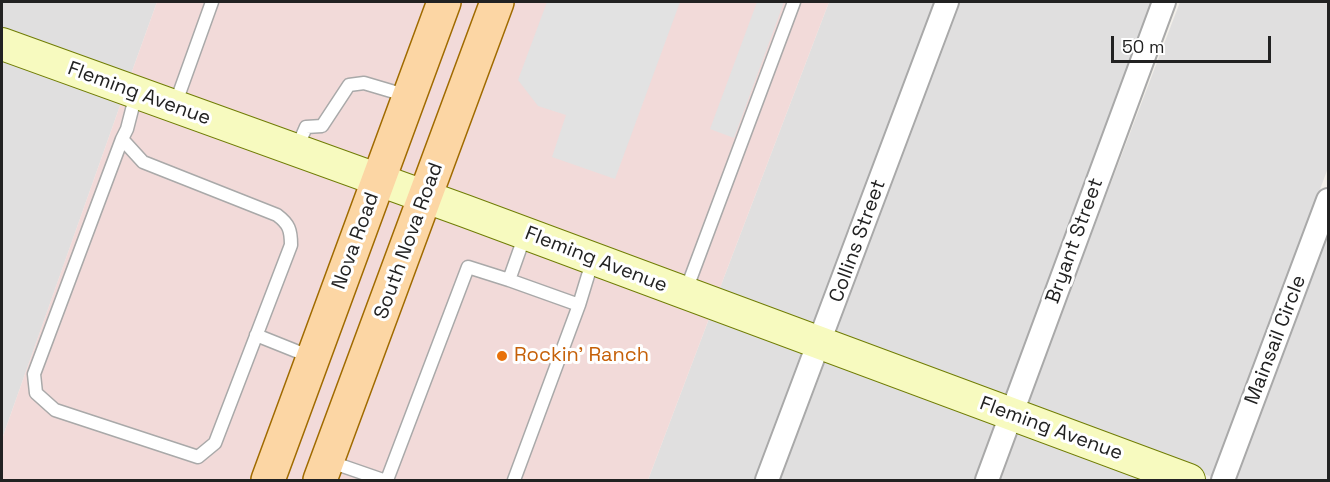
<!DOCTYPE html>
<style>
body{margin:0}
#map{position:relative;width:1330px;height:482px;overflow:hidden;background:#f2efe9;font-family:"Space Grotesk",sans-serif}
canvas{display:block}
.frame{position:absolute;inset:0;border:3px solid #222;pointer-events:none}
.scale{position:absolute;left:1111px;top:36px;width:160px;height:27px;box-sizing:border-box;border:3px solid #222;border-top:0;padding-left:8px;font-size:18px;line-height:21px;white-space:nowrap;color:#222;-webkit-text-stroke:4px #fff;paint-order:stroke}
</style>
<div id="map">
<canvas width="1330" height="482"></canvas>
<div class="frame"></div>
<div class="scale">50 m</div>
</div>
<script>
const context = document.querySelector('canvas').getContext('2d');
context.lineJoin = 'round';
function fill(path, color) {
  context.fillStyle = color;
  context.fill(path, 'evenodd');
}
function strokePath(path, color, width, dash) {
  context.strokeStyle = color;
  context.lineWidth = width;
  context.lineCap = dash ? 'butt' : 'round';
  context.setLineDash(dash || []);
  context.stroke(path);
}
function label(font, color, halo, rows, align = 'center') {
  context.font = font + ' "Space Grotesk",sans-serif';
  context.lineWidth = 6;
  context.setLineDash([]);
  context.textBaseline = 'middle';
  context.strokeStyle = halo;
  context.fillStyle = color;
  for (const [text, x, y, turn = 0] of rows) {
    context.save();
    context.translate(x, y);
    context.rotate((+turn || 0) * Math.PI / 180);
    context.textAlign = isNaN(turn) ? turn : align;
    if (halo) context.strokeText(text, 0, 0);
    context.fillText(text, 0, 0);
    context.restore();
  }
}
fill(new Path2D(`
 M 2,2 L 157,2 L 130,77 L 2,31 Z
 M 829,2 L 935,2 L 813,329 L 718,293 Z
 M 959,2 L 1156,2 L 1004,398 L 834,337 Z
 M 1180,2 L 1328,2 L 1328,168 L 1212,477 L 1026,406 Z
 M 2,57 L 122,100 L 2,439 Z
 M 1328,232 L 1328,480 L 1235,480 Z
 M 710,316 L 805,352 L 755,480 L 648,480 Z
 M 826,360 L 996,421 L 975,480 L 780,480 Z
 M 1017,429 L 1154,480 L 999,480 Z`), '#e0dfdf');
fill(new Path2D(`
 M 157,2 L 432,2 L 372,165 L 130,77 Z
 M 456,2 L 485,2 L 418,182 L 393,172 Z
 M 508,2 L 829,2 L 718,293 L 439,189 Z
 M 122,100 L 363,188 L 256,480 L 2,480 L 2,439 Z
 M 384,195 L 410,205 L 309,480 L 280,480 Z
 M 431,212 L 710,316 L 648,480 L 332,480 Z`), '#f2dad9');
fill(new Path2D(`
 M 547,2 L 680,2 L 615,179 L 552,157 L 566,115 L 538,106 L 518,80 Z
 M 757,2 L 784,2 L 734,138 L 710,129 Z`), '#e2e2e2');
const lane = new Path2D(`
 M 175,105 L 212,2
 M 122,139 L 34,374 L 36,393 L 55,410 L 198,457 L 215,443 L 291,245 C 291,230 289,224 277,215 L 143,162 L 122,139 L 127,129 L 136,94
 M 296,150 L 306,127 L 322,126 L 349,85 L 364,83 L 408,96
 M 509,280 L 579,305 L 593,259
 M 685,293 L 794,2
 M 256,335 L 311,357
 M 328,461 L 383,480
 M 387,480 L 468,267 L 509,280 L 525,235
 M 514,480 L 579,305`);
const street = new Path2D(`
 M 767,480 L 947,2
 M 987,480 L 1164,2
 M 1223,480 L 1328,200`);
const secondary = new Path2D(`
 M 2,44 L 465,211 L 1189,480`);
const primary = new Path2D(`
 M 268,480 L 444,2
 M 320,480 L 497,2`);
strokePath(lane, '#a9a9a9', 15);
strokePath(street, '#a9a9a9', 26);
strokePath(secondary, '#707d05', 34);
strokePath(primary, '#a06b00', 36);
strokePath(lane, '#fff', 12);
strokePath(street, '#fff', 22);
strokePath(secondary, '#f7fabf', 32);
strokePath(primary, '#fcd6a4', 33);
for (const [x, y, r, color] of [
 [502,356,6,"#e8710a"]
]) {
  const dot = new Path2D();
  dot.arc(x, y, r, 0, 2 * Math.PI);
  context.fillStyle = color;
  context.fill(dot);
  strokePath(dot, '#fff', 2);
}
label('20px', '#222', '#fff', [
 ["Fleming Avenue",139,94,20],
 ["Nova Road",356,241,-70],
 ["South Nova Road",409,241,-70],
 ["Collins Street",858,241,-70],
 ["Bryant Street",1075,241,-70],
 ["Fleming Avenue",596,260,21],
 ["Mainsail Circle",1276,340,-69],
 ["Fleming Avenue",1051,429,20]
]);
label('20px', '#c56008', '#fff', [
 ["Rockin' Ranch",514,356]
], 'left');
</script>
